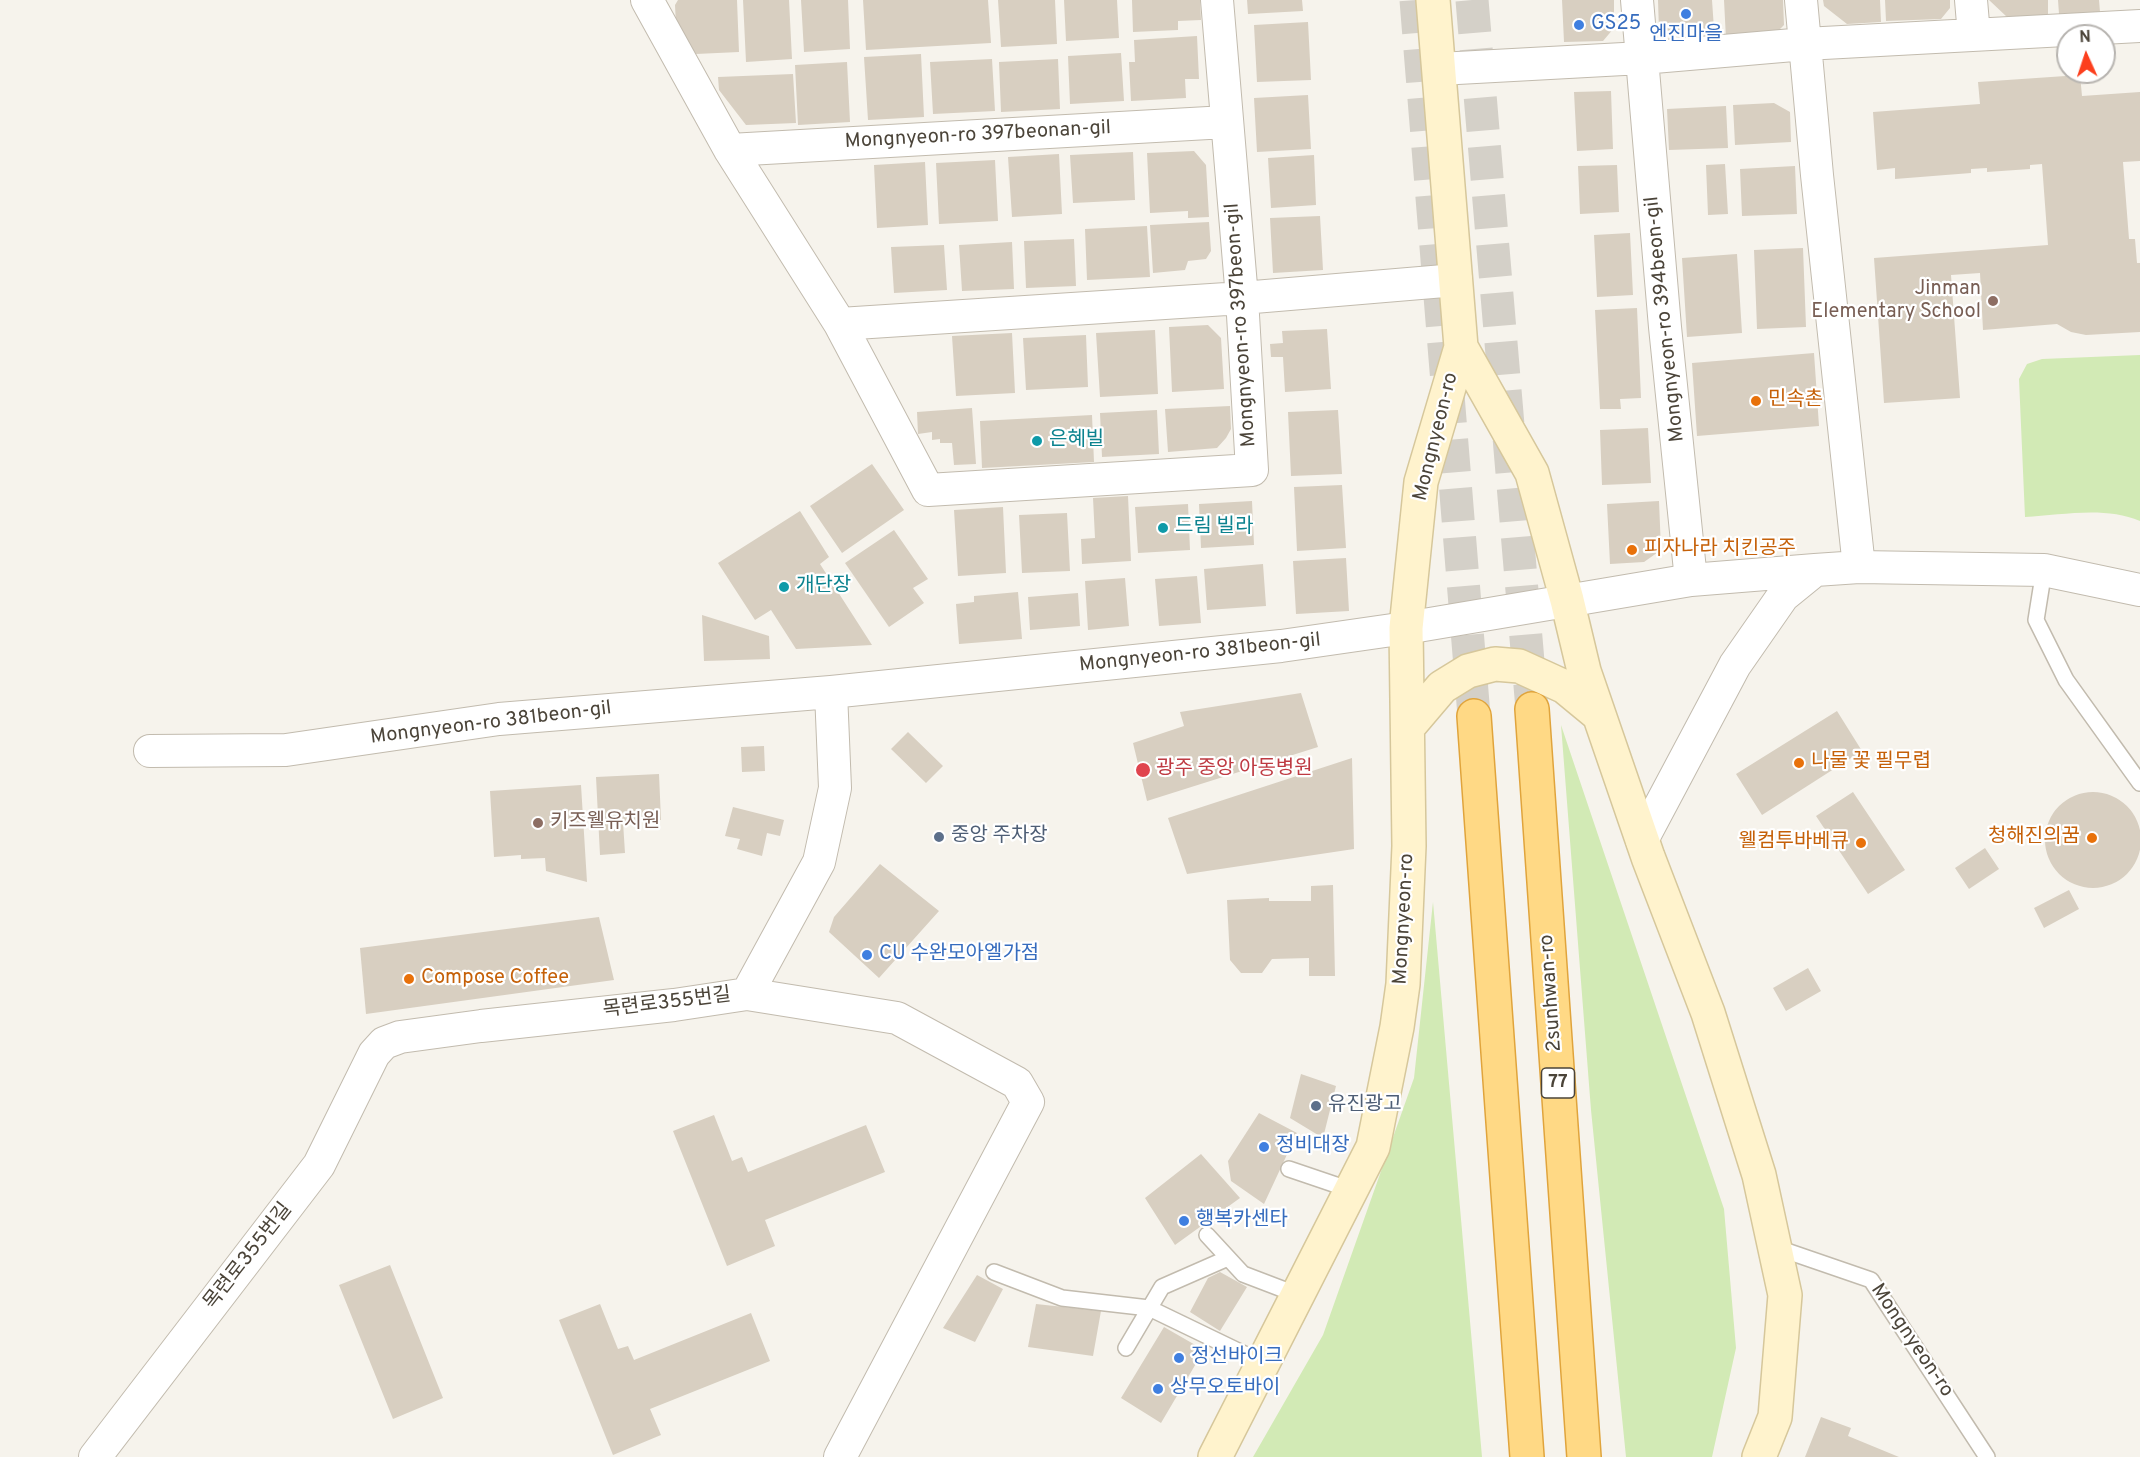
<!DOCTYPE html>
<meta charset="utf-8">
<style>
body{margin:0}
#map{position:relative;width:2140px;height:1457px;overflow:hidden;background:#f6f3ec;font-family:Overpass,sans-serif}
canvas{display:block}
.north{position:absolute;left:2056px;top:24px;width:60px;height:60px;box-sizing:border-box;background:#fff;border:2px solid #b7b4b0;border-radius:50%;rotate:357deg;font-size:16px;font-weight:700;line-height:24px;text-align:center;color:#4b4439}
.north::after{content:'';display:block;margin:auto;width:21px;height:27px;background:#fc3f1d;clip-path:polygon(50% 0,100% 100%,50% 72%,0 100%)}
</style>
<div id="map">
<canvas width="2140" height="1457"></canvas>
<div class="north">N</div>
</div>
<script>
const context = document.querySelector('canvas').getContext('2d');
context.lineJoin = 'round';
function fill(path, color) {
  context.fillStyle = color;
  context.fill(path, 'evenodd');
}
function strokePath(path, color, width, dash) {
  context.strokeStyle = color;
  context.lineWidth = width;
  context.lineCap = dash ? 'butt' : 'round';
  context.setLineDash(dash || []);
  context.stroke(path);
}
function label(font, color, halo, rows, align = 'center') {
  context.font = font + ' Overpass,"Noto Sans KR",sans-serif';
  context.lineWidth = 4.5;
  context.setLineDash([]);
  context.textBaseline = 'middle';
  context.strokeStyle = halo;
  context.fillStyle = color;
  for (const [text, x, y, turn = 0] of rows) {
    context.save();
    context.translate(x, y);
    context.rotate((+turn || 0) * Math.PI / 180);
    context.textAlign = isNaN(turn) ? turn : align;
    if (halo) context.strokeText(text, 0, 0);
    context.fillText(text, 0, 0);
    context.restore();
  }
}
fill(new Path2D(`
 M 2140,355 L 2140,521 C 2105,506 2062,515 2025,517 L 2019,379 L 2027,364 L 2042,359 Z
 M 1561,725 L 1724,1209 L 1736,1348 L 1712,1457 L 1626,1457 L 1591,1110 Z
 M 1433,902 L 1482,1457 L 1253,1457 L 1323,1335 L 1414,1078 Z`), '#d2eab5');
fill(new Path2D(`
 M 678,0 L 737,0 L 739,52 L 696,54 L 676,25 L 675,5 Z
 M 743,0 L 789,0 L 792,59 L 746,62 Z
 M 801,0 L 848,0 L 850,49 L 804,52 Z
 M 863,0 L 988,0 L 991,43 L 866,50 Z
 M 998,0 L 1055,0 L 1057,44 L 1001,47 Z
 M 1064,0 L 1117,0 L 1119,38 L 1066,41 Z
 M 1132,0 L 1200,0 L 1201,20 L 1178,21 L 1178,30 L 1133,32 Z
 M 1247,0 L 1302,0 L 1303,11 L 1248,14 Z
 M 1562,0 L 1614,0 L 1614,28 L 1603,41 L 1564,42 Z
 M 1658,0 L 1712,0 L 1714,29 L 1659,31 Z
 M 1724,0 L 1783,0 L 1784,25 L 1772,37 L 1726,39 Z
 M 1823,0 L 1880,0 L 1881,22 L 1847,24 L 1824,6 Z
 M 1885,0 L 1950,0 L 1950,8 L 1941,19 L 1886,21 Z
 M 1989,0 L 2048,0 L 2048,16 L 2007,17 Z
 M 2058,0 L 2099,0 L 2100,12 L 2059,14 Z
 M 1308,22 L 1311,80 L 1257,82 L 1254,25 Z
 M 1197,36 L 1199,79 L 1185,79 L 1186,98 L 1131,101 L 1129,62 L 1135,62 L 1134,40 Z
 M 1121,53 L 1124,101 L 1070,104 L 1068,56 Z
 M 921,54 L 924,117 L 868,120 L 864,57 Z
 M 992,59 L 995,111 L 933,114 L 930,62 Z
 M 1058,59 L 1060,109 L 1001,112 L 999,62 Z
 M 847,62 L 850,122 L 798,125 L 795,65 Z
 M 793,74 L 796,123 L 746,125 L 719,90 L 718,77 Z
 M 2080,75 L 2082,96 L 2140,92 L 2140,161 L 2123,162 L 2129,239 L 2135,239 L 2137,263 L 2140,263 L 2140,332 L 2086,335 L 2071,332 L 2057,324 L 1983,330 L 1980,273 L 1951,275 L 1960,398 L 1884,403 L 1874,258 L 2048,245 L 2042,164 L 2030,165 L 2030,169 L 1987,172 L 1987,168 L 1971,169 L 1971,173 L 1895,179 L 1895,168 L 1877,170 L 1873,112 L 1980,104 L 1978,82 Z
 M 1611,91 L 1613,149 L 1577,151 L 1574,92 Z
 M 1308,95 L 1311,149 L 1257,152 L 1254,98 Z
 M 1774,103 L 1790,112 L 1791,142 L 1735,145 L 1733,105 Z
 M 1726,106 L 1728,148 L 1669,150 L 1667,109 Z
 M 1194,151 L 1206,165 L 1209,217 L 1188,218 L 1188,211 L 1150,213 L 1147,153 Z
 M 1133,152 L 1135,200 L 1073,203 L 1070,155 Z
 M 1059,154 L 1062,214 L 1012,217 L 1008,157 Z
 M 1314,155 L 1316,205 L 1271,208 L 1268,158 Z
 M 995,160 L 998,221 L 939,224 L 936,163 Z
 M 925,162 L 928,225 L 877,228 L 874,165 Z
 M 1725,164 L 1728,214 L 1708,215 L 1706,165 Z
 M 1617,165 L 1619,212 L 1580,214 L 1578,166 Z
 M 1795,166 L 1797,214 L 1742,216 L 1740,169 Z
 M 1320,216 L 1323,270 L 1273,273 L 1270,218 Z
 M 1209,222 L 1211,251 L 1206,259 L 1188,261 L 1185,270 L 1153,273 L 1150,225 Z
 M 1147,226 L 1150,277 L 1087,280 L 1085,229 Z
 M 1630,233 L 1633,295 L 1597,297 L 1594,235 Z
 M 1074,239 L 1076,286 L 1026,288 L 1024,241 Z
 M 1012,242 L 1014,289 L 962,291 L 959,245 Z
 M 944,245 L 947,290 L 894,293 L 891,247 Z
 M 1803,248 L 1806,327 L 1757,329 L 1754,250 Z
 M 1737,254 L 1742,333 L 1687,337 L 1682,258 Z
 M 1637,308 L 1641,398 L 1620,399 L 1621,409 L 1600,409 L 1595,310 Z
 M 1208,325 L 1221,338 L 1224,389 L 1172,392 L 1169,327 Z
 M 1327,329 L 1331,389 L 1285,392 L 1283,357 L 1271,357 L 1270,344 L 1283,343 L 1282,331 Z
 M 1155,330 L 1158,394 L 1100,397 L 1096,333 Z
 M 1012,333 L 1015,393 L 956,396 L 952,336 Z
 M 1086,335 L 1088,387 L 1026,390 L 1023,338 Z
 M 1814,353 L 1819,426 L 1697,436 L 1692,363 Z
 M 1230,406 L 1231,429 L 1226,438 L 1217,448 L 1168,452 L 1165,409 Z
 M 972,408 L 976,464 L 954,465 L 952,443 L 940,443 L 940,439 L 932,440 L 932,432 L 918,434 L 917,412 Z
 M 1157,410 L 1159,454 L 1102,457 L 1100,413 Z
 M 1338,410 L 1342,474 L 1291,476 L 1288,412 Z
 M 1092,415 L 1094,462 L 982,468 L 980,421 Z
 M 1648,428 L 1651,483 L 1602,485 L 1600,430 Z
 M 872,464 L 904,510 L 842,553 L 810,506 Z
 M 1342,485 L 1346,548 L 1297,551 L 1294,487 Z
 M 1128,496 L 1131,561 L 1082,564 L 1081,539 L 1095,538 L 1093,498 Z
 M 1252,501 L 1254,545 L 1201,548 L 1199,504 Z
 M 1659,501 L 1661,550 L 1644,562 L 1610,564 L 1607,504 Z
 M 1188,504 L 1190,550 L 1138,553 L 1135,507 Z
 M 1003,507 L 1006,573 L 958,576 L 954,510 Z
 M 800,511 L 829,557 L 820,564 L 872,645 L 796,649 L 771,610 L 755,620 L 718,563 Z
 M 1067,513 L 1070,571 L 1022,573 L 1019,515 Z
 M 894,530 L 928,579 L 913,588 L 924,603 L 889,627 L 845,563 Z
 M 1346,558 L 1349,611 L 1296,614 L 1293,561 Z
 M 1263,564 L 1266,606 L 1207,610 L 1204,569 Z
 M 1197,576 L 1201,623 L 1159,626 L 1155,579 Z
 M 1125,578 L 1129,626 L 1088,630 L 1085,581 Z
 M 1018,592 L 1022,639 L 959,644 L 956,604 L 974,602 L 974,596 Z
 M 1078,593 L 1080,626 L 1030,630 L 1028,597 Z
 M 702,615 L 769,636 L 770,659 L 704,661 Z
 M 1301,693 L 1318,747 L 1147,801 L 1133,743 L 1184,726 L 1180,712 Z
 M 1837,711 L 1862,751 L 1762,815 L 1736,774 Z
 M 908,732 L 943,766 L 926,783 L 891,749 Z
 M 764,746 L 765,771 L 742,772 L 741,747 Z
 M 1352,758 L 1354,849 L 1187,874 L 1168,818 Z
 M 659,774 L 661,820 L 623,822 L 625,853 L 600,855 L 596,777 Z
 M 581,785 L 587,882 L 546,871 L 545,858 L 521,859 L 521,855 L 494,857 L 490,791 Z
 M 1853,792 L 1905,870 L 1868,894 L 1816,816 Z
 M2045 840a48 48 0 1 1 96 0a48 48 0 1 1-96 0Z
 M 733,807 L 784,820 L 780,836 L 767,833 L 762,856 L 737,849 L 740,839 L 725,836 Z
 M 1985,848 L 1999,869 L 1969,889 L 1955,868 Z
 M 880,864 L 939,911 L 879,978 L 829,932 L 834,917 Z
 M 1333,885 L 1335,976 L 1309,976 L 1309,958 L 1272,959 L 1262,973 L 1241,973 L 1230,960 L 1227,900 L 1269,898 L 1269,901 L 1311,901 L 1311,886 Z
 M 2069,890 L 2079,909 L 2044,928 L 2034,908 Z
 M 599,917 L 614,980 L 366,1014 L 360,948 Z
 M 1808,968 L 1821,991 L 1786,1011 L 1773,988 Z
 M 1301,1074 L 1336,1086 L 1323,1138 L 1290,1118 Z
 M 1259,1113 L 1297,1133 L 1264,1204 L 1231,1181 L 1228,1161 Z
 M 714,1115 L 732,1161 L 742,1157 L 748,1172 L 866,1125 L 885,1172 L 765,1220 L 775,1246 L 727,1266 L 673,1131 Z
 M 1201,1154 L 1240,1198 L 1175,1245 L 1145,1198 Z
 M 390,1265 L 443,1398 L 393,1419 L 339,1285 Z
 M 1220,1272 L 1247,1287 L 1220,1331 L 1190,1312 L 1208,1278 Z
 M 977,1275 L 1003,1289 L 975,1342 L 943,1328 Z
 M 600,1304 L 618,1349 L 628,1346 L 634,1360 L 751,1313 L 770,1361 L 650,1409 L 661,1435 L 613,1455 L 559,1320 Z
 M 1036,1304 L 1101,1311 L 1093,1356 L 1028,1347 Z
 M 1164,1327 L 1204,1350 L 1161,1423 L 1121,1398 Z
 M 1821,1417 L 1851,1428 L 1848,1436 L 1899,1457 L 1805,1457 Z`), '#d8cfc1');
strokePath(new Path2D(`
 M 1416,0 L 1474,716
 M 1472,0 L 1532,709`), '#d4d0c8', 33, [33, 16]);
const service = new Path2D(`
 M 2044,570 L 2036,620 L 2066,680 L 2140,783
 M 1289,1169 L 1351,1190
 M 1207,1235 L 1243,1274 L 1298,1295
 M 1775,1247 L 1871,1280 L 1987,1457
 M 994,1272 L 1062,1298 L 1149,1308 L 1263,1363
 M 1126,1348 L 1162,1287 L 1228,1258`);
const minor = new Path2D(`
 M 647,0 L 730,150 L 840,324 L 928,490 L 1252,470 L 1242,298 L 1217,0
 M 1637,0 L 1665,327 L 1691,580
 M 1801,0 L 1817,175 L 1859,567
 M 1971,0 L 1974,35
 M 1439,69 L 1642,58 L 1805,44 L 2140,26
 M 730,150 L 1226,122
 M 840,324 L 1242,298 L 1456,280
 M 150,751 L 286,750 L 499,719 L 831,692 L 1281,646 L 1406,628 L 1691,580 L 1815,570 L 1859,567 L 2044,570 L 2140,590
 M 1642,840 L 1735,665 L 1783,596 L 1815,570
 M 747,994 L 819,862 L 835,788 L 831,692
 M 95,1457 L 319,1165 L 374,1054 L 384,1043 L 400,1037 L 481,1026 L 674,1005 L 747,994 L 897,1018 L 1017,1083 L 1028,1102 L 840,1457`);
const secondary = new Path2D(`
 M 1461,347 L 1532,473 L 1567,600 L 1584,671 L 1648,857 L 1708,1013 L 1759,1175 L 1785,1295 L 1775,1417 L 1759,1457
 M 1408,727 L 1442,687 L 1468,671 L 1495,664 L 1519,666 L 1565,687 L 1599,715
 M 1215,1457 L 1373,1147 L 1397,1027 L 1403,984 L 1409,846 L 1406,628 L 1421,482 L 1461,347 L 1433,0`);
const trunk = new Path2D(`
 M 1532,709 L 1584,1457
 M 1474,716 L 1527,1457`);
strokePath(service, '#c2bbae', 18);
strokePath(minor, '#c2bbae', 34);
strokePath(secondary, '#d6c79b', 36);
strokePath(trunk, '#e0a43c', 36);
strokePath(service, '#fff', 15);
strokePath(minor, '#fff', 32);
strokePath(secondary, '#fff3cd', 33);
strokePath(trunk, '#ffd985', 33);
for (const [x, y, r, color] of [
 [1686,14,6,"#3f7fe0"],
 [1579,25,6,"#3f7fe0"],
 [1993,301,6,"#8d6e63"],
 [1756,401,6,"#e8710a"],
 [1037,441,6,"#0f9aa8"],
 [1163,528,6,"#0f9aa8"],
 [1632,550,6,"#e8710a"],
 [784,587,6,"#0f9aa8"],
 [1799,763,6,"#e8710a"],
 [1143,770,8,"#e0444e"],
 [538,823,6,"#8d6e63"],
 [939,837,6,"#5c6f8a"],
 [2092,838,6,"#e8710a"],
 [1861,843,6,"#e8710a"],
 [867,955,6,"#3f7fe0"],
 [409,979,6,"#e8710a"],
 [1316,1106,6,"#5c6f8a"],
 [1264,1147,6,"#3f7fe0"],
 [1184,1221,6,"#3f7fe0"],
 [1179,1358,6,"#3f7fe0"],
 [1158,1389,6,"#3f7fe0"]
]) {
  const dot = new Path2D();
  dot.arc(x, y, r, 0, 2 * Math.PI);
  context.fillStyle = color;
  context.fill(dot);
  strokePath(dot, '#fff', 2);
}
for (const [x, y, w] of [
 [1558,1083,33]
]) {
  const box = new Path2D();
  box.roundRect(x - w / 2, y - 15, w, 30, 4.5);
  context.fillStyle = '#fff';
  context.fill(box);
  strokePath(box, '#4b4439', 1.5);
}
label('bold 18px', '#4b4439', null, [
 ["77",1558,1083]
]);
label('20px', '#366cbe', '#fff', [
 ["GS25",1591,25],
 ["엔진마을",1686,36,"center"],
 ["CU 수완모아엘가점",879,955],
 ["정비대장",1276,1147],
 ["행복카센타",1196,1221],
 ["정선바이크",1191,1358],
 ["상무오토바이",1170,1389]
], 'left');
label('20px', '#4b4439', '#fff', [
 ["Mongnyeon-ro 397beonan-gil",978,136,-3],
 ["Mongnyeon-ro 394beon-gil",1666,319,-96],
 ["Mongnyeon-ro 397beon-gil",1242,325,-94],
 ["Mongnyeon-ro",1437,437,-76],
 ["Mongnyeon-ro 381beon-gil",1200,654,-6],
 ["Mongnyeon-ro 381beon-gil",491,724,-7],
 ["Mongnyeon-ro",1405,919,-87],
 ["2sunhwan-ro",1552,993,-94],
 ["목련로355번길",667,1004,-7],
 ["목련로355번길",249,1257,-52],
 ["Mongnyeon-ro",1911,1341,56]
]);
label('20px', '#785e54', '#fff', [
 ["Jinman",1981,290],
 ["Elementary School",1981,313],
 ["키즈웰유치원",550,823,"left"]
], 'right');
label('20px', '#c56008', '#fff', [
 ["민속촌",1768,401],
 ["피자나라 치킨공주",1644,550],
 ["나물 꽃 필무렵",1811,763],
 ["청해진의꿈",2080,838,"right"],
 ["웰컴투바베큐",1849,843,"right"],
 ["Compose Coffee",421,979]
], 'left');
label('20px', '#0d838f', '#fff', [
 ["은혜빌",1049,441],
 ["드림 빌라",1175,528],
 ["개단장",796,587]
], 'left');
label('20px', '#be3a42', '#fff', [
 ["광주 중앙 아동병원",1156,770]
], 'left');
label('20px', '#4e5e75', '#fff', [
 ["중앙 주차장",951,837],
 ["유진광고",1328,1106]
], 'left');
</script>
